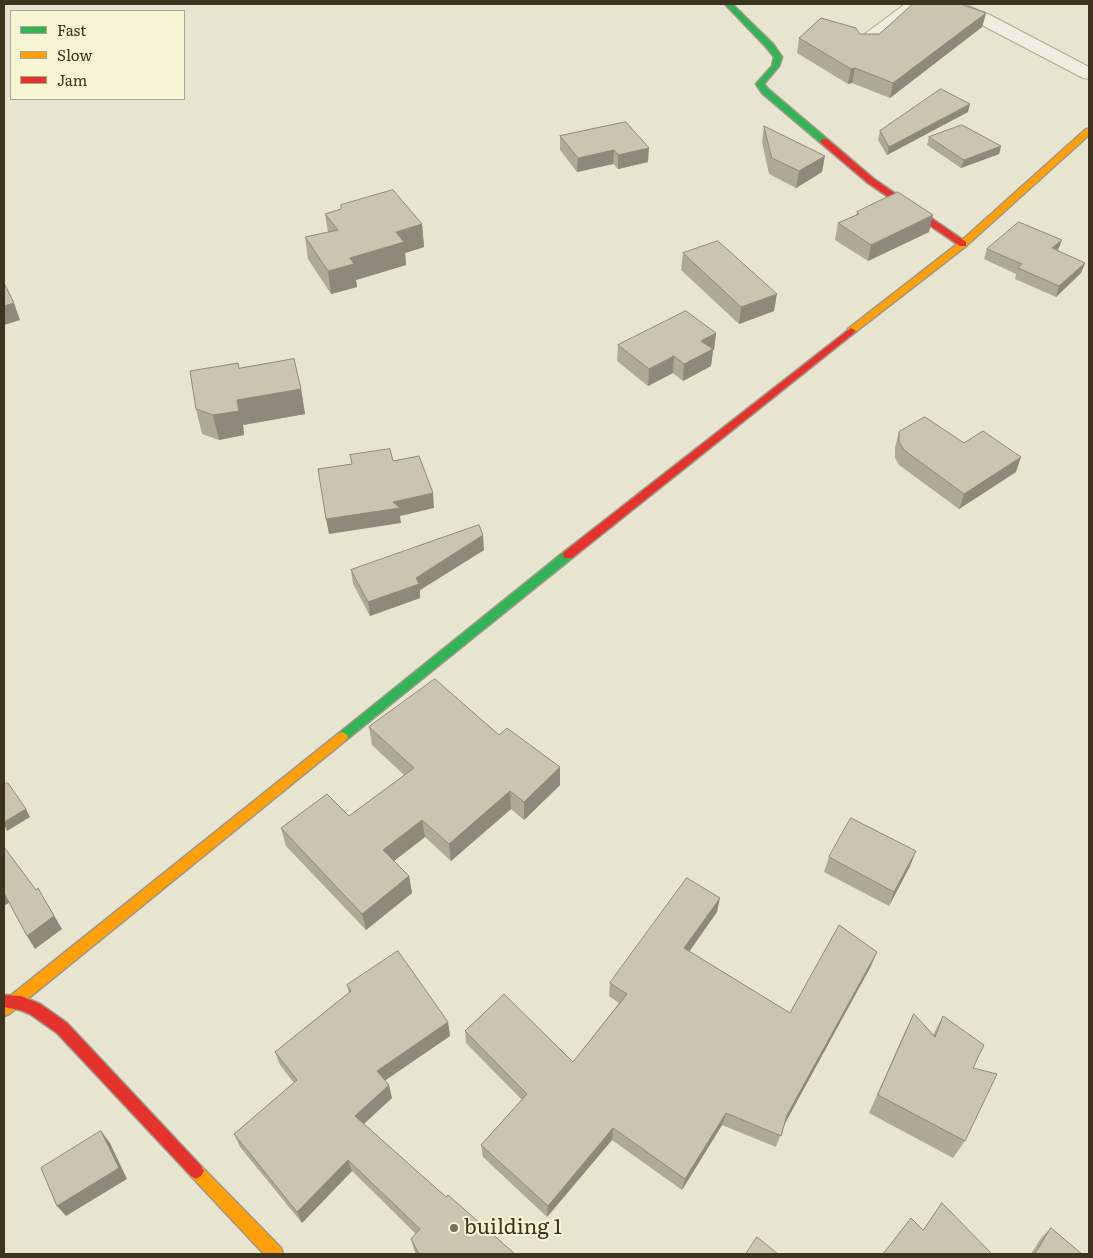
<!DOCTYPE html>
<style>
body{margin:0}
#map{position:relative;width:1093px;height:1258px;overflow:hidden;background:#e7e5cf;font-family:Literata,serif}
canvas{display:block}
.frame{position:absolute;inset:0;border:5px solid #3d331e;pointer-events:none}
.legend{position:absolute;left:10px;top:10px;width:175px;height:90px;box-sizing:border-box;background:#f8f5d5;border:1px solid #ada78c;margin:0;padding:6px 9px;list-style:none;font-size:15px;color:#3d331e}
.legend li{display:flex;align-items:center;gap:10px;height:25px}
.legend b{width:25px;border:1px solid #ada78c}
</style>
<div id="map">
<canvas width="1093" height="1258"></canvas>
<div class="frame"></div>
<ul class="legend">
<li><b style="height:6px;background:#30b455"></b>Fast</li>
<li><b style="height:6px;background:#ff9f0a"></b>Slow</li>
<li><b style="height:6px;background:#e5322d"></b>Jam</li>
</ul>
</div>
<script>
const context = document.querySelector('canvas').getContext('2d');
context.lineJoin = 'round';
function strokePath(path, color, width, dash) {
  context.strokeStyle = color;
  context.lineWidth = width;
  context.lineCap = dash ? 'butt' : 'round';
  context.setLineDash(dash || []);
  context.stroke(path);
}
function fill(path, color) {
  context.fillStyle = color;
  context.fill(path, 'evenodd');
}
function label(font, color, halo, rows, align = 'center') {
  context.font = font + ' Literata,serif';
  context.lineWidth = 4;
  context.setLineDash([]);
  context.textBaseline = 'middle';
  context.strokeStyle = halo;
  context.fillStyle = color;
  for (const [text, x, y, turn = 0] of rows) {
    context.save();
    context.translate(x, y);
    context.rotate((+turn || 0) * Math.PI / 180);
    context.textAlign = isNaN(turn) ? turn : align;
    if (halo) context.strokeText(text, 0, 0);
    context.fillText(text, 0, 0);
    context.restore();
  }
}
const street = new Path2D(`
 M 905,4 L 923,4 L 870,47 L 864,48 L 858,47 L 855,43 L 858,39 Z
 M 942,4 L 963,4 L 990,15 L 1089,67 L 1089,79 L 1083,78 L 978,23 L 944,8 Z`);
const fast = new Path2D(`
 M 725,4 L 732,4 L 773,44 L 782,57 L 779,66 L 764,84 L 768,89 L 827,139 L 827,143 L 821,143 L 762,93 L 756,84 L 772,66 L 774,57 L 767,48 Z
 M 568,551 L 572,552 L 573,555 L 572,558 L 346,740 L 342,742 L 338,740 L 336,737 L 338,734 L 564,552 Z`);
const slow = new Path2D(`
 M 1086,129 L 1089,129 L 1089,135 L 966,246 L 854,333 L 848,333 L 848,329 L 960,242 Z
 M 342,732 L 346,734 L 348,737 L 346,740 L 9,1014 L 4,1016 L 4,1001 L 338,734 Z
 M 196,1163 L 201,1166 L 281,1248 L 283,1254 L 264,1254 L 191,1176 L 188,1171 L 191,1166 Z`);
const jam = new Path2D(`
 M 821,139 L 827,139 L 874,179 L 966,242 L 966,246 L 960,246 L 868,183 L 821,143 Z
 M 851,328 L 856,331 L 854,333 L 572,558 L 564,558 L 563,555 L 564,552 Z
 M 4,995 L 21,996 L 40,1004 L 67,1023 L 201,1166 L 204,1171 L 201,1176 L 196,1179 L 191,1176 L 57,1033 L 30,1014 L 20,1010 L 4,1007 Z`);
strokePath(street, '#aca997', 2);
strokePath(fast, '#9c9988', 3);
strokePath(slow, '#9c9988', 3);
strokePath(jam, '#9c9988', 3);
fill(street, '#efeee1');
fill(fast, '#30b455');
fill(slow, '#ff9f0a');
fill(jam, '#e5322d');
fill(new Path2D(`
 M 986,13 L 982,27 L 890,98 L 852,83 L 848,84 L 797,53 L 799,38 L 860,34 L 879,34 Z
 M 968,112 L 887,155 L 878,140 L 880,131 Z
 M 626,122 L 648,162 L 618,169 L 613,164 L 577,172 L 560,150 L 560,136 Z
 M 764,126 L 822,172 L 796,188 L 769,174 L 762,142 Z
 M 929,137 L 1001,146 L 999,154 L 961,168 L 927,145 Z
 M 857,212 L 929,232 L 868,261 L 835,240 L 838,223 L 856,215 Z
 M 325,214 L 422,224 L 424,247 L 405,253 L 406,265 L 356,280 L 357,287 L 331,294 L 308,259 L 305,237 L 328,232 Z
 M 987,249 L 1058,251 L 1085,263 L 1081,273 L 1056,297 L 1015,279 L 1016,274 L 984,259 Z
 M 683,253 L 774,311 L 739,324 L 681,270 Z
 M 716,333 L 714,350 L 713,350 L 711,366 L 683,381 L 673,373 L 648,386 L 617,361 L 618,345 Z
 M 239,368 L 301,389 L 305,414 L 243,425 L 244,435 L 219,440 L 202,434 L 196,409 Z
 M 899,432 L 964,443 L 1016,472 L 959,509 L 899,465 L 895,458 L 895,447 Z
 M 484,550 L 420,590 L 420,598 L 370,616 L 353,584 L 351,570 Z
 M 369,727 L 499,735 L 560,785 L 524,820 L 511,809 L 451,861 L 425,837 L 394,861 L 409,876 L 412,893 L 366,930 L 286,846 L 281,828 L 349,816 L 404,775 L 372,745 Z
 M 829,857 L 910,866 L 889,906 L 824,872 Z
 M 717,912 L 689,951 L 790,1013 L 871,966 L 785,1123 L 776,1147 L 722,1125 L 682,1190 L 612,1140 L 547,1217 L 483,1157 L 481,1145 L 522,1100 L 466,1043 L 465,1031 L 573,1062 L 619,1003 L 609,996 L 610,983 Z
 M 347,985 L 448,1022 L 450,1036 L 385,1080 L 392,1098 L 364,1124 L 446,1197 L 515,1254 L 416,1254 L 414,1250 L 411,1239 L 416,1234 L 352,1171 L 302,1223 L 240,1147 L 234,1134 L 294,1083 L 280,1065 L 275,1052 L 349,993 Z
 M 914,1014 L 933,1035 L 943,1016 L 973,1068 L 965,1141 L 953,1158 L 869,1113 L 904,1034 Z
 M 1051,1228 L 1082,1254 L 1031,1254 L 1041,1238 Z`), '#afa997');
fill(new Path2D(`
 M 986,13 L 982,27 L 890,98 L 893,83 Z
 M 855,68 L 852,83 L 848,84 L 851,69 Z
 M 970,104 L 968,112 L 887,155 L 889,147 Z
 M 1001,146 L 999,154 L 961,168 L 964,160 Z
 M 649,148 L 648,162 L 618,169 L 618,155 Z
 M 614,150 L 613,164 L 577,172 L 578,158 Z
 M 825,156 L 822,172 L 796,188 L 799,171 Z
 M 933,215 L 929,232 L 868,261 L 871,245 Z
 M 422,224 L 424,247 L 405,253 L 406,265 L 356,280 L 357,287 L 331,294 L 328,271 L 396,232 Z
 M 1062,240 L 1058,250 L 1052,248 Z
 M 1085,263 L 1081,273 L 1056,297 L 1059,286 Z
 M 777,294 L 774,311 L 739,324 L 741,307 Z
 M 14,303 L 20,320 L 4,325 L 4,306 Z
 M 716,333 L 714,350 L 713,350 L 711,366 L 683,381 L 684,364 L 701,341 Z
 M 674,356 L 673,373 L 648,386 L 649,369 Z
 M 301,389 L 305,414 L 243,425 L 244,435 L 219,440 L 213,415 L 237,400 Z
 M 1021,457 L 1016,472 L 959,509 L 964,494 Z
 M 433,493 L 434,508 L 400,516 L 401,523 L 329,534 L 326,519 L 393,502 Z
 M 483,535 L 484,550 L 420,590 L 420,598 L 370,616 L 368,602 L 416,578 Z
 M 560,767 L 560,785 L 524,820 L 524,802 Z
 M 510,791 L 511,809 L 451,861 L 449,844 Z
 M 26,809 L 30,817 L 7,831 L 4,824 L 4,822 Z
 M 422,820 L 425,837 L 386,867 L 383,850 Z
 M 916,851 L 910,866 L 889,906 L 894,892 Z
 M 409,876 L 412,893 L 366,930 L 362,914 Z
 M 4,892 L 10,902 L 4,906 Z
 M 720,898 L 717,912 L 682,962 L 684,948 Z
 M 46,902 L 62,929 L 35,949 L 27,936 Z
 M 877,952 L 871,966 L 783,1127 L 787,1115 Z
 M 448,1022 L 450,1036 L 380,1084 L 377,1071 Z
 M 389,1085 L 392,1098 L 359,1128 L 355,1116 Z
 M 726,1113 L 722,1125 L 682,1190 L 685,1179 Z
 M 613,1128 L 612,1140 L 547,1217 L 548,1206 Z
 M 101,1131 L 110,1143 L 127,1179 L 66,1216 L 57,1206 Z
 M 348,1160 L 352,1171 L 302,1223 L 297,1212 Z`), '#8e897b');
const building = new Path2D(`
 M 913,4 L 961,4 L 986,13 L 893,83 L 855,68 L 851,69 L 799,38 L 821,18 L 856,28 L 860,34 L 879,34 Z
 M 941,89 L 970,104 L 889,147 L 880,131 Z
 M 626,122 L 649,148 L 618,155 L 614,150 L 578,158 L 560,136 Z
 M 962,125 L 1001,146 L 964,160 L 929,137 Z
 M 764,126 L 825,156 L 799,171 L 772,158 Z
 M 393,190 L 422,224 L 396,232 L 404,242 L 350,258 L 354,264 L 328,271 L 305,237 L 338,230 L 325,214 L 341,209 L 341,205 Z
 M 898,192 L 933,215 L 871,245 L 838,223 L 859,214 L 857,212 Z
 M 1019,222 L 1062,240 L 1052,248 L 1085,263 L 1059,286 L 1018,268 L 1022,264 L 987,249 Z
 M 718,241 L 777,294 L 741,307 L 683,253 Z
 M 4,283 L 14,303 L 4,306 Z
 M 686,311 L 716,333 L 701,341 L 713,349 L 684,364 L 674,356 L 649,369 L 618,345 Z
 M 294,359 L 301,389 L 237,400 L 239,411 L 213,415 L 196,409 L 190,371 L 238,363 L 239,368 Z
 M 925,417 L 964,443 L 983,431 L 1021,457 L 964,494 L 904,450 L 899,442 L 899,432 Z
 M 390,449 L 393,461 L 419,456 L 433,493 L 393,502 L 400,508 L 326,519 L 318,469 L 352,464 L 350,455 Z
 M 479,525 L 483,535 L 416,578 L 419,584 L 368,602 L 351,570 Z
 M 435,679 L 499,735 L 507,728 L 560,767 L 524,802 L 510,791 L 449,844 L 422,820 L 383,850 L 409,876 L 362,914 L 281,828 L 327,794 L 349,816 L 414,768 L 369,727 Z
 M 8,783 L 26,809 L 4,822 L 4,785 Z
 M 851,818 L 916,851 L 894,892 L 829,857 Z
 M 4,847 L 36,890 L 38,888 L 54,916 L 27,936 L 4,893 Z
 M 687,878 L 720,898 L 684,948 L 790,1013 L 839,925 L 877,952 L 787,1115 L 781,1136 L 726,1113 L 685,1179 L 613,1128 L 548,1206 L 481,1145 L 527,1094 L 465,1031 L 504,994 L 573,1062 L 627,994 L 610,983 Z
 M 398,951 L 448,1022 L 377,1071 L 389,1085 L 355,1116 L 446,1197 L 448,1195 L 515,1254 L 419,1254 L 411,1239 L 420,1229 L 348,1160 L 297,1212 L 234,1134 L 297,1080 L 275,1052 L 351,991 L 347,985 Z
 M 914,1014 L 935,1037 L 943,1016 L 984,1045 L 973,1068 L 997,1074 L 965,1141 L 878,1095 Z
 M 101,1131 L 119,1168 L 57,1206 L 41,1168 Z
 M 942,1203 L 992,1254 L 883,1254 L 911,1218 L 923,1230 Z
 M 1051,1228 L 1082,1254 L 1035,1254 Z
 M 757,1237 L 778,1254 L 746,1254 Z`);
fill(building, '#cbc4b0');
strokePath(building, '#8e897b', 1);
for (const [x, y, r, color] of [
 [454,1228,5,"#78715c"]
]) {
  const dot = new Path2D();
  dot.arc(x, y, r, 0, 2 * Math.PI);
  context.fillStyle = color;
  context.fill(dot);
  strokePath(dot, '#f8f5d5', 2);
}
label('21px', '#3d331e', '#f8f5d5', [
 ["building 1",464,1228]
], 'left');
</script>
